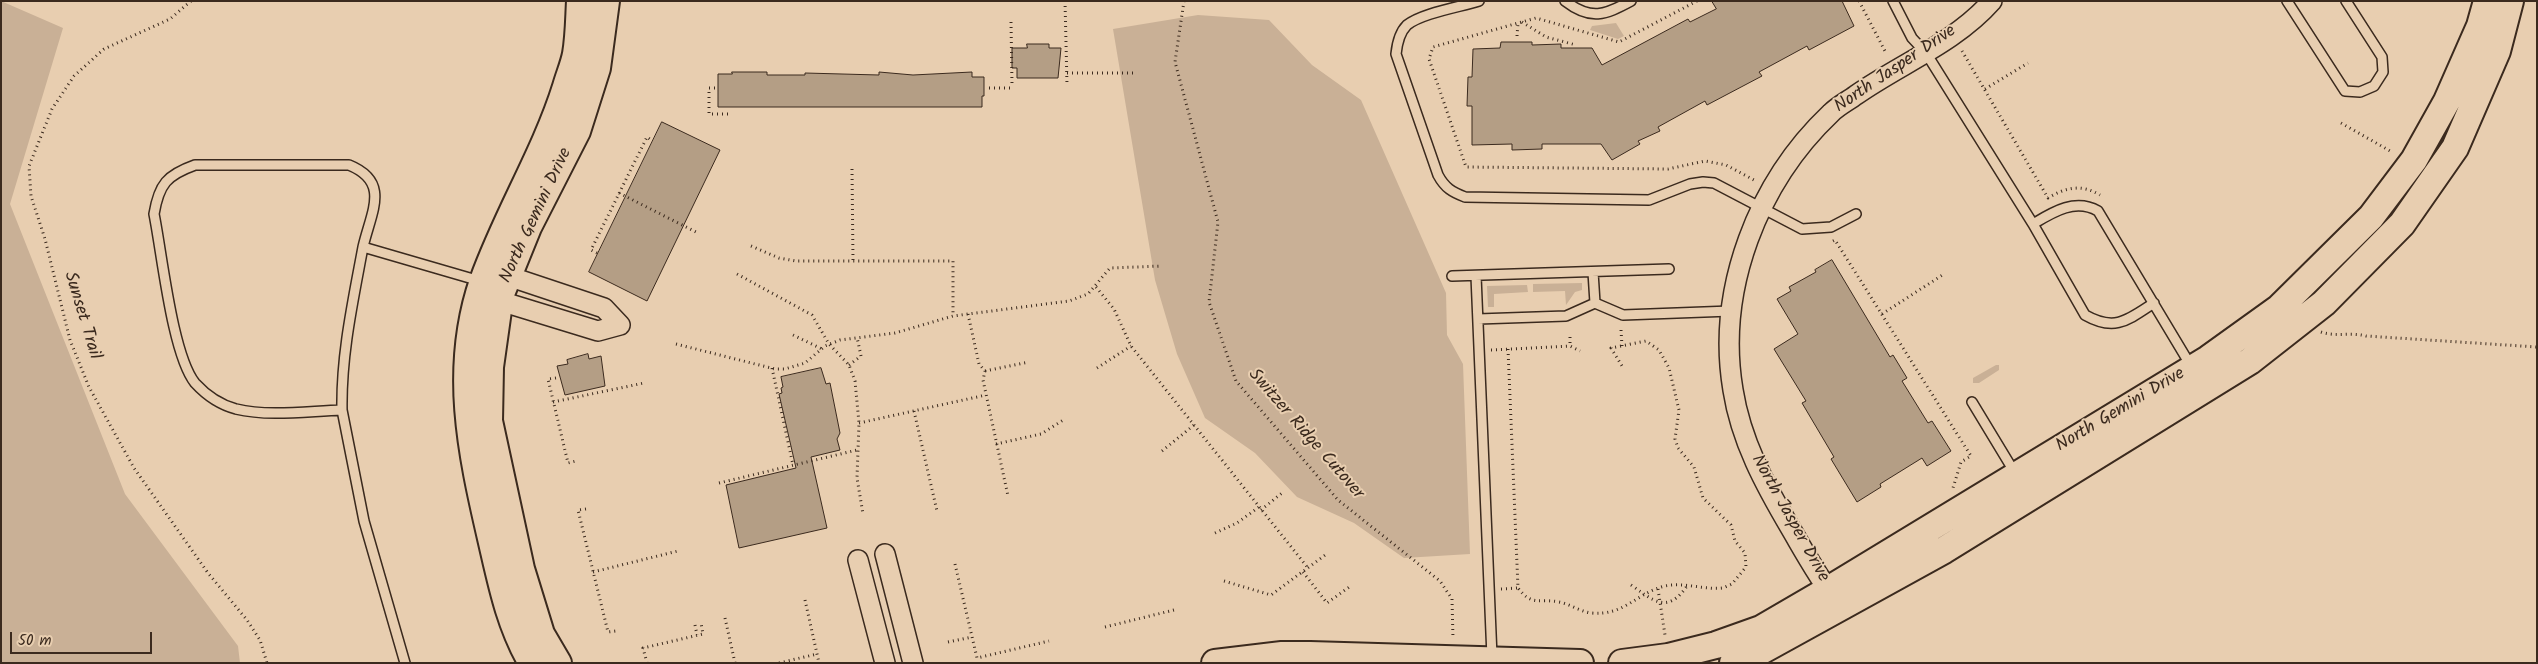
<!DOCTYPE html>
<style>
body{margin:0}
#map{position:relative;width:2538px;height:664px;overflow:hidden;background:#e8ceb0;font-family:Kalam,sans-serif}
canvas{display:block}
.frame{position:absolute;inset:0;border:2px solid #3b2a1e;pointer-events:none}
.scale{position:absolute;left:10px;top:632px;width:142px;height:22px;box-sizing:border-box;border:2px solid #3b2a1e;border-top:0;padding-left:6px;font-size:15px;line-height:18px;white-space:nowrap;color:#3b2a1e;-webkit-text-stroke:4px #e8ceb0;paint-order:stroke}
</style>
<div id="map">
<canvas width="2538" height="664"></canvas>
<div class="frame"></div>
<div class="scale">50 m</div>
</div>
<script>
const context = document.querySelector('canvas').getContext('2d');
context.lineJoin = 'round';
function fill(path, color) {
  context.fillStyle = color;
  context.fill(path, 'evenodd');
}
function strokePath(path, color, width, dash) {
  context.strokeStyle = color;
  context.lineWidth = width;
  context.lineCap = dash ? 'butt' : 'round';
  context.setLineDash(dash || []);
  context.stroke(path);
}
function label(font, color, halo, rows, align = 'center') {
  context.font = font + ' Kalam,sans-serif';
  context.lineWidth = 4;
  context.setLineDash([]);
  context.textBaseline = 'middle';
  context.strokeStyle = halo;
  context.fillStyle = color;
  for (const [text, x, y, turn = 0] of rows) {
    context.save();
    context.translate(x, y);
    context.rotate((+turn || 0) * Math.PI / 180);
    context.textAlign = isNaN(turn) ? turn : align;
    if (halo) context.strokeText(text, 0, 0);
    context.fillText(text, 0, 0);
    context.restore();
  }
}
fill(new Path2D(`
 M 1,1 L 63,28 L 10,204 L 125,494 L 238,646 L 240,663 L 1,663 Z
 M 1198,15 L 1269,20 L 1312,65 L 1361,100 L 1446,293 L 1447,335 L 1463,364 L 1470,554 L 1404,558 L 1354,523 L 1297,497 L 1255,453 L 1205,418 L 1177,354 L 1155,280 L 1113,29 Z
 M 1616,23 L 1624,36 L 1618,39 L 1590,30 L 1592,26 Z
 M 1582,283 L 1582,290 L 1575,292 L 1566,305 L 1565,291 L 1533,292 L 1533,284 Z
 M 1527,285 L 1528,292 L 1494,294 L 1494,307 L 1488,307 L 1487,286 Z
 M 1996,365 L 1999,365 L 1999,370 L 1979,383 L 1973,383 L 1973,378 Z`), '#c9b096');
const building = new Path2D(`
 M 1712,1 L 1842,1 L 1854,26 L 1809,50 L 1807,46 L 1759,72 L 1762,76 L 1707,105 L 1705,101 L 1658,127 L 1660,131 L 1638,141 L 1640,144 L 1612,160 L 1601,144 L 1542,144 L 1542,149 L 1512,150 L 1512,144 L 1472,145 L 1472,106 L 1467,106 L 1468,77 L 1472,77 L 1473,49 L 1500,48 L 1501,42 L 1532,42 L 1532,45 L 1561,44 L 1561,48 L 1592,48 L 1602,65 L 1688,19 L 1690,22 L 1716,9 Z
 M 1027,44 L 1049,44 L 1049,48 L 1061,48 L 1058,78 L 1017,78 L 1017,68 L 1012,68 L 1012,48 L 1027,48 Z
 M 732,72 L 767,72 L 767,75 L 805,75 L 805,73 L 879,75 L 879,72 L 913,75 L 972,72 L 972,77 L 984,77 L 984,96 L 982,96 L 982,107 L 718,107 L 718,74 L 732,74 Z
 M 662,122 L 720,150 L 647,301 L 589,272 Z
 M 1832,260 L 1890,357 L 1893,355 L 1907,378 L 1902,381 L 1928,423 L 1932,421 L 1951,451 L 1927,466 L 1922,458 L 1880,484 L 1881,487 L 1857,502 L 1831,459 L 1834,457 L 1802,403 L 1806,401 L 1774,349 L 1798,334 L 1777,299 L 1791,291 L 1789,287 L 1816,272 L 1815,270 Z
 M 588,354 L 589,359 L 601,356 L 605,386 L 565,395 L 557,366 L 568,364 L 567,360 Z
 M 821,368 L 826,384 L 830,383 L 840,433 L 837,439 L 840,450 L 811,457 L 827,528 L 739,548 L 726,485 L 796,468 L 779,394 L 782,393 L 781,388 L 783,387 L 781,377 Z`);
fill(building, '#b49e85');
strokePath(building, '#3b2a1e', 1);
const lane = new Path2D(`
 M 1479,1 C 1460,7 1422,13 1407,25 C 1399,33 1397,44 1396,54 L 1438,175 C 1445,188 1452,192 1465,197 L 1649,200 L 1690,184 L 1703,182 L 1714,183 L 1802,229 L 1831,227 L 1856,214
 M 1565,1 C 1591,21 1605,15 1631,1
 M 1893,1 L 1912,38 L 1926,53 L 2033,224 C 2053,212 2075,198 2098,211 L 2191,366
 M 2287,1 L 2345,91 L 2360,92 L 2374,86 L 2383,72 L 2382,57 L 2346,1
 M 2033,224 L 2085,315 C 2115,332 2128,320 2154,303
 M 363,247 C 371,212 391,182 349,165 L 195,165 C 167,175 159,184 154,214 C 162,253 172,354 195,383 C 206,395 221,405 236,409 C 270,417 308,411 342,410 C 341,355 353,301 363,247 L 480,281
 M 1593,272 L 1595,303
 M 1452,276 L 1669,269
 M 1476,276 L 1492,657
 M 1478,319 L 1566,316 L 1595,303 L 1623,315 L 1731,311
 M 1972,402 L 2015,473
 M 342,410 L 364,521 L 405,663`);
const street = new Path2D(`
 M 487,297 L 598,331 L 620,325 L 604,308 L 496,272
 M 885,554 L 913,663
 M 858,560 L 885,663
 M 1835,599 C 1818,577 1805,553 1791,529 C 1765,485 1741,441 1733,390 C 1716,289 1758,182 1831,113 C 1838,106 1848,101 1856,95 C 1900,64 1955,43 1992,1`);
const secondary = new Path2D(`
 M 532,663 C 509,624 501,581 491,538 C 471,452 453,368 483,281 C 507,214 545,154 566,87 C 569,76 574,65 576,54 C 579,37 579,19 580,1
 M 558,663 L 541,634 L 521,569 L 489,421 L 490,367 L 500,296 L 528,227 L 577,131 L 597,68 L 606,1
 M 1215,663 L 1282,655 L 1310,655 L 1580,663
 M 1622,663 L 1668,657 L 1716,645 L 1761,629 L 1828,590 L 2208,359 L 2279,308 L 2371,217 L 2414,160 L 2447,101 L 2480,26 L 2487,1
 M 1733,663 L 1759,652 L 1944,550 L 2250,361 L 2324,303 L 2402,224 L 2455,148 L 2497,51 L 2510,1`);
strokePath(lane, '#3b2a1e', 12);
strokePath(street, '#3b2a1e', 22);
strokePath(secondary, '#3b2a1e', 30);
strokePath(new Path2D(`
 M 191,1 L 170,19 L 104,49 L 74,76 L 52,109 L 29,166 L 31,196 L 45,239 L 70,340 L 89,387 L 134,468 L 208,573 L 247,620 L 260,640 L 267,663
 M 1065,1 L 1067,85
 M 1184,1 L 1175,62 L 1218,222 L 1209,302 L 1236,381 L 1338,500 L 1440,581 L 1452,599 L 1453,639
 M 1697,1 L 1619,42 L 1536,18 L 1433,47 L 1429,59 L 1466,167 L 1668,169 L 1705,161 L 1726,165 L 1754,180
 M 1859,1 L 1886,53
 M 1011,22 L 1012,85
 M 1522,22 L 1546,37 L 1576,45
 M 1517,36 L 1518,23
 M 1962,51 L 2048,198 C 2066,187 2082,184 2100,195
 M 1067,73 L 1135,73
 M 715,88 L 709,88 L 709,114 L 728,114
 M 989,88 L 1012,88
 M 1985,89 L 2028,63
 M 2341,123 L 2392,152
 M 852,169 L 853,260
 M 619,193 L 696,232
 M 1833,241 L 1835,240 L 1971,456 L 1961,462 L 1953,488
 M 751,246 L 779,258 L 796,261 L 953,261 L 953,316
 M 597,253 L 591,250 L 647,137 L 651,140
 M 737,274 L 812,315 L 829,344 L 849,365 L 855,381 L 859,423 L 857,478 L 863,514
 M 1096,287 L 1114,309 L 1131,346 L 1308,568
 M 968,314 L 979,364 L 985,371 L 983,380 L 1008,496
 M 1882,314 L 1944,274
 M 1621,330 L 1622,346
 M 2321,332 C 2335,337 2351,332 2366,336 L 2537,347
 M 793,335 L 822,349
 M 1570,337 L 1570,346
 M 676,344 L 775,369 L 785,369 L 805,363 L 825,346 L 840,340 L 895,333 L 953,316 L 1069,301 L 1088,294 L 1110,268 L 1162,266
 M 1508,349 L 1518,588 C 1532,607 1540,598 1559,602 C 1570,604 1579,611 1591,613 C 1625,616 1636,593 1665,586 C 1684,582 1704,590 1723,588 L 1732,584 L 1746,567 L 1745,553 L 1735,541 L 1731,525 L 1703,498 L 1694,467 L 1678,448 L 1675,439 L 1679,410 L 1669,368 L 1659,350 L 1646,341 L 1611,348 L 1622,366
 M 1491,350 L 1570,346 L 1580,351
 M 849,365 L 861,356 L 857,337
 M 772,368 L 793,465
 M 1097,368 L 1131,346
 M 985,371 L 1029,362
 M 556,378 L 548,379 L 568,463 L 576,461
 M 553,402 L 644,383
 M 914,411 L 937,511
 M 859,423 L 986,395
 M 996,444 L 1041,434 L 1065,419
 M 1162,451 L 1194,425
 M 719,483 L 857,450
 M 586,509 L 578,510 L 608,632 L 616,631
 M 1261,510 L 1282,493
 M 1215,533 L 1237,523 L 1259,507
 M 955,564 L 977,658 L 1049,641
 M 593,572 L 678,551
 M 1303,572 L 1327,603 L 1352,585
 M 1224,581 L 1271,595 L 1328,553
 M 1631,585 C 1653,600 1667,615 1687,586
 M 1501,589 L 1518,588
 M 1658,589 L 1665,635
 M 805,600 L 819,663
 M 725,618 L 735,663
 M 695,625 L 697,635
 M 1105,627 L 1174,610
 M 948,642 L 972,637
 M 647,663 L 643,648 L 703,634 L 701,623
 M 779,663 L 817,654`), '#3b2a1e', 3, [1, 4]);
strokePath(lane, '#e8ceb0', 9);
strokePath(street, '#e8ceb0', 19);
strokePath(secondary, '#e8ceb0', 26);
label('18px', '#3b2a1e', '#e8ceb0', [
 ["North Jasper Drive",1896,70,-34],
 ["North Gemini Drive",537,216,-65],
 ["Sunset Trail",81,316,73],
 ["North Gemini Drive",2121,411,-31],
 ["Switzer Ridge Cutover",1305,435,49],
 ["North Jasper Drive",1789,519,61]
]);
</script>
